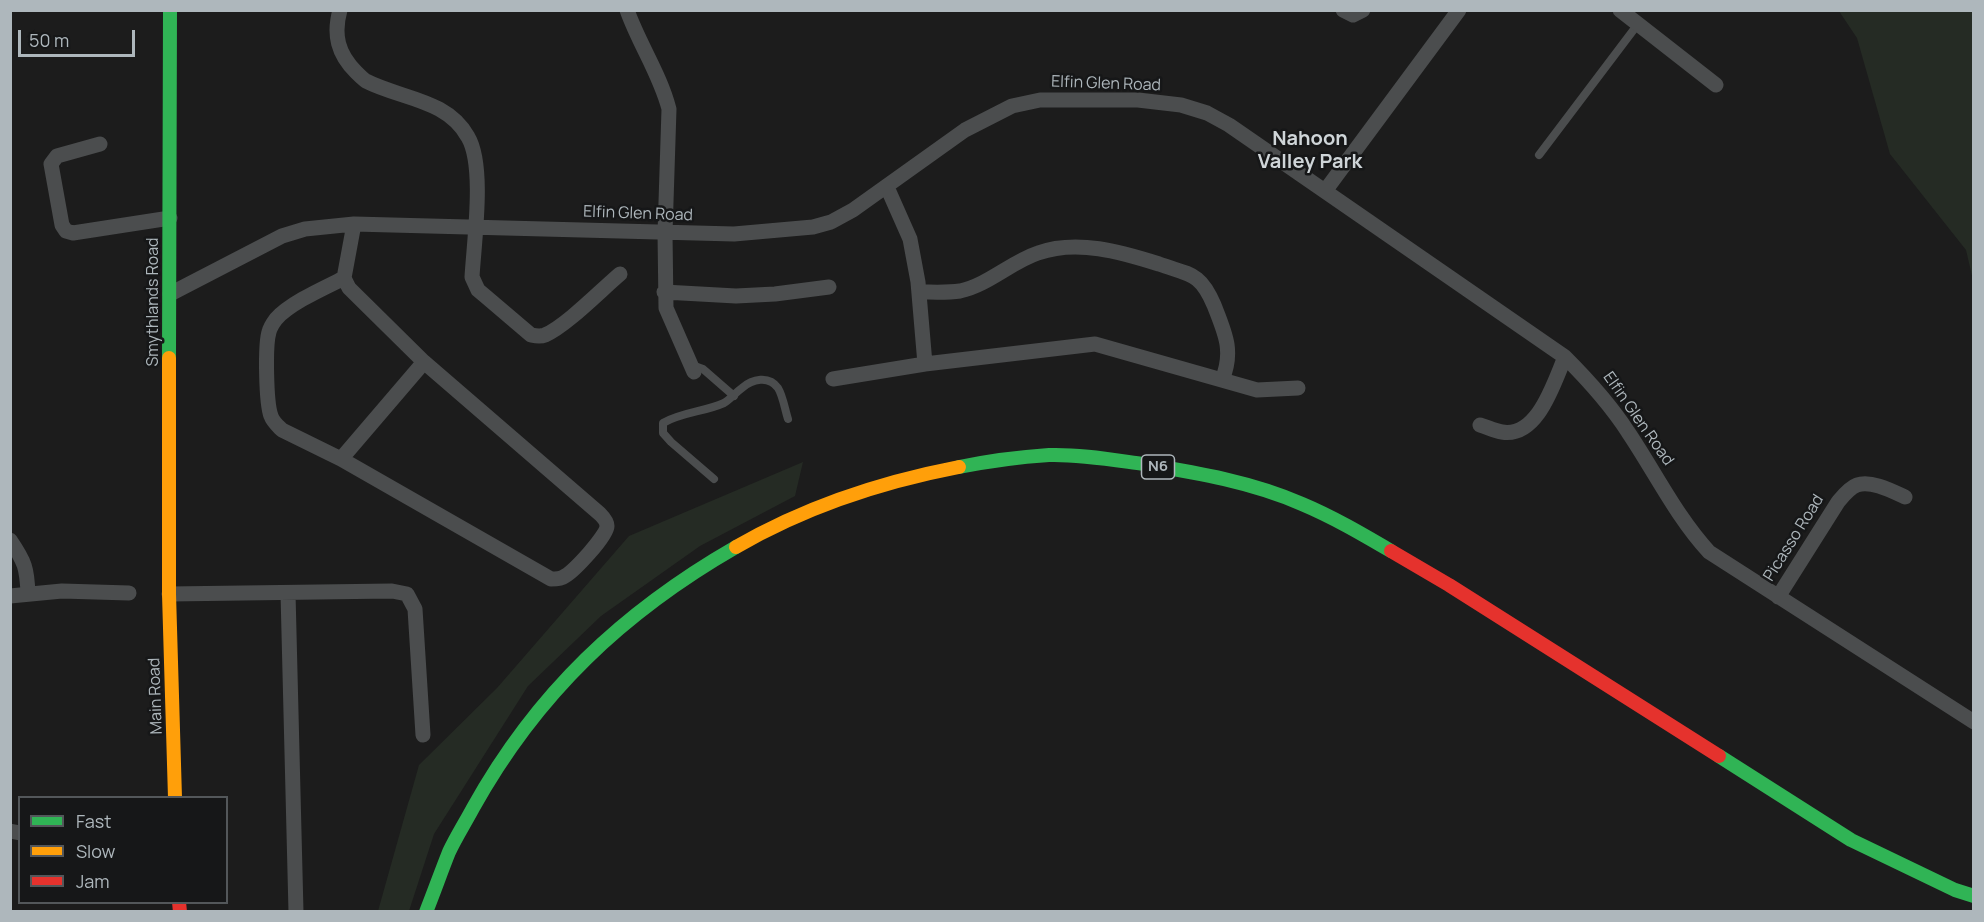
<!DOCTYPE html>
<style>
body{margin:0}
#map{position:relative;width:1984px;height:922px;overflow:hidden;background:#1c1c1c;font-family:Manrope,sans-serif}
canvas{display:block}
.frame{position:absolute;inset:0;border:12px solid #aeb7bc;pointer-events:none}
.legend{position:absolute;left:18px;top:796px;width:210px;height:108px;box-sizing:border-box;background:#161718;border:2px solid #53575a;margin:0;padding:8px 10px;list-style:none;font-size:18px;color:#aeb7bc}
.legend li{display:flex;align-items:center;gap:12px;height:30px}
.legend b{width:30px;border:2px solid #53575a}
.scale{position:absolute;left:18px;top:30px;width:117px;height:27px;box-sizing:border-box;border:3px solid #aeb7bc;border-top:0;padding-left:8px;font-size:18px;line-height:21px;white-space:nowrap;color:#aeb7bc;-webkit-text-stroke:4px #161718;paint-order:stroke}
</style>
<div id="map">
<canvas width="1984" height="922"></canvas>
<div class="frame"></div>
<ul class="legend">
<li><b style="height:8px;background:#30b455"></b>Fast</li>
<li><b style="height:8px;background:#ff9f0a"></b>Slow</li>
<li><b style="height:8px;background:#e5322d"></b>Jam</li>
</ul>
<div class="scale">50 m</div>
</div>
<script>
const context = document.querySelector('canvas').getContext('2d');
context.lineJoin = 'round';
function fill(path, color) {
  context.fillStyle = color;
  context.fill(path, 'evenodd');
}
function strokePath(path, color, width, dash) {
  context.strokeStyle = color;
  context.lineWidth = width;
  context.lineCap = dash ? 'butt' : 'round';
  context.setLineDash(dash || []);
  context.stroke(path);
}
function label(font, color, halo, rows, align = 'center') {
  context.font = font + ' Manrope,sans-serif';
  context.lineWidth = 5;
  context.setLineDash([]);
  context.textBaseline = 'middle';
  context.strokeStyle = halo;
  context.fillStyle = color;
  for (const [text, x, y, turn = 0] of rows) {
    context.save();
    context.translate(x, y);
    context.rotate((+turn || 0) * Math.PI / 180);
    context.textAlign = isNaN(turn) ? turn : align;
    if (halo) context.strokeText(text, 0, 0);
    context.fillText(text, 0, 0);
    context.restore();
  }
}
fill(new Path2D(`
 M 1839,11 L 1973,11 L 1973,280 L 1966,250 L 1890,154 L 1857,38 Z
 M 803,462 L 795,496 L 700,546 L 601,616 L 528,686 L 434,834 L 409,911 L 378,911 L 419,765 L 497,688 L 629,536 Z`), '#252b24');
strokePath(new Path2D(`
 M 1539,155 L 1638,24
 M 692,365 L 703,369 L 734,396
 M 714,479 L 671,442 L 663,433 L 663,423 C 682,412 704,412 724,403 C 731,399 735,393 742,388 C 752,379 769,375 778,388 C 783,396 785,410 788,419`), '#4b4d4e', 8);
strokePath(new Path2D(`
 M 340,10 C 333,35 338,54 356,72 C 360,76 363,79 366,81 C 401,99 447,99 468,137 C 485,166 474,241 472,277 L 478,290 L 484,295 L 531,335 C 536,336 540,337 545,335 C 566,326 601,290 620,274
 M 627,10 C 639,44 660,74 669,109 L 665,233 L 666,308 L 694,372
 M 1343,10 L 1353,15 L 1363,10
 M 1620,10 L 1716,85
 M 100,144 L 57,156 L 51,164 L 62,225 L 66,231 L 73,233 L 170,218
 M 887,187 L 910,239 L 918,282 L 925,364
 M 1325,191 L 1459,10
 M 344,278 C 324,288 290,303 276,319 C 273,323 270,328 269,332 C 265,345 266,403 271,416 C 273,422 278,426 282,430 L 341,459 L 551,579 C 556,579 561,579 565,576 C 574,571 607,536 607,526 C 607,521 603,517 600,514 L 424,362 L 349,288 L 344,278 L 354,224
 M 664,292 L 736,296 L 775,294 L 829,287
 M 919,292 C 932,292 947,293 960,291 C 988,285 1011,262 1038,253 C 1077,239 1121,252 1159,264 C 1190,275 1200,272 1214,305 C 1225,333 1234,351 1222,380
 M 170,294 L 282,236 L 305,229 L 354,224 L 734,234 L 813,227 L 831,222 L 853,210 L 965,130 L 1012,106 L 1040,100 L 1138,100 L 1181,105 L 1207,113 L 1229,125 L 1565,357 C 1588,380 1610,404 1628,432 C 1655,472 1676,516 1709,552 L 1974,722
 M 833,379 L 925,364 L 1095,344 L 1257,390 L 1298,388
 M 1480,425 C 1487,427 1495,431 1502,432 C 1538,438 1554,382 1565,357
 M 341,459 L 424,362
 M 10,540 C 25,562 27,568 28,594
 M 288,593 L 296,912
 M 169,594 L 392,591 L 407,594 L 415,609 L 423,735
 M 10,596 L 62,591 L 129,593
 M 1778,597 L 1838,502 C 1843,496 1849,488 1857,485 C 1871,480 1892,491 1905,497
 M 10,831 L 20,833`), '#4b4d4e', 15);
strokePath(new Path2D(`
 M 169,358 L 170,10
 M 959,467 C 989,461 1019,457 1049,455 C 1079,454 1114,460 1144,464 C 1198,473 1252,482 1302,504 C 1333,517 1362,534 1391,551
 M 1719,756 L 1851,840 L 1955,890 L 1974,896
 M 426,912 C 434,892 441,872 449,852 C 456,837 465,823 473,808 C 537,693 623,612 736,547`), '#30b455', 14);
strokePath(new Path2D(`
 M 169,358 L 169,594 L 175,798
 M 736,547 C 805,507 881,482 959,467`), '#ff9f0a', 14);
strokePath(new Path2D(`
 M 1391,551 L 1449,585 L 1719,756
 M 179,902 L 180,912`), '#e5322d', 14);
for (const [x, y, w] of [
 [1158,467,33]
]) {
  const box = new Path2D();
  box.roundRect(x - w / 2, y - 12, w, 24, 4.5);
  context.fillStyle = '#161718';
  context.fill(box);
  strokePath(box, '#aeb7bc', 1.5);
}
label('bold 15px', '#aeb7bc', null, [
 ["N6",1158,467]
]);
label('16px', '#aeb7bc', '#161718', [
 ["Elfin Glen Road",1106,84,2],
 ["Elfin Glen Road",638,214,2],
 ["Smythlands Road",154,302,-90],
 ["Elfin Glen Road",1638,419,55],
 ["Picasso Road",1794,538,-58],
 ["Main Road",156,696,-92]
]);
label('bold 20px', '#cfd5d8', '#161718', [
 ["Nahoon",1310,139],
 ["Valley Park",1310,162]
]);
</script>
